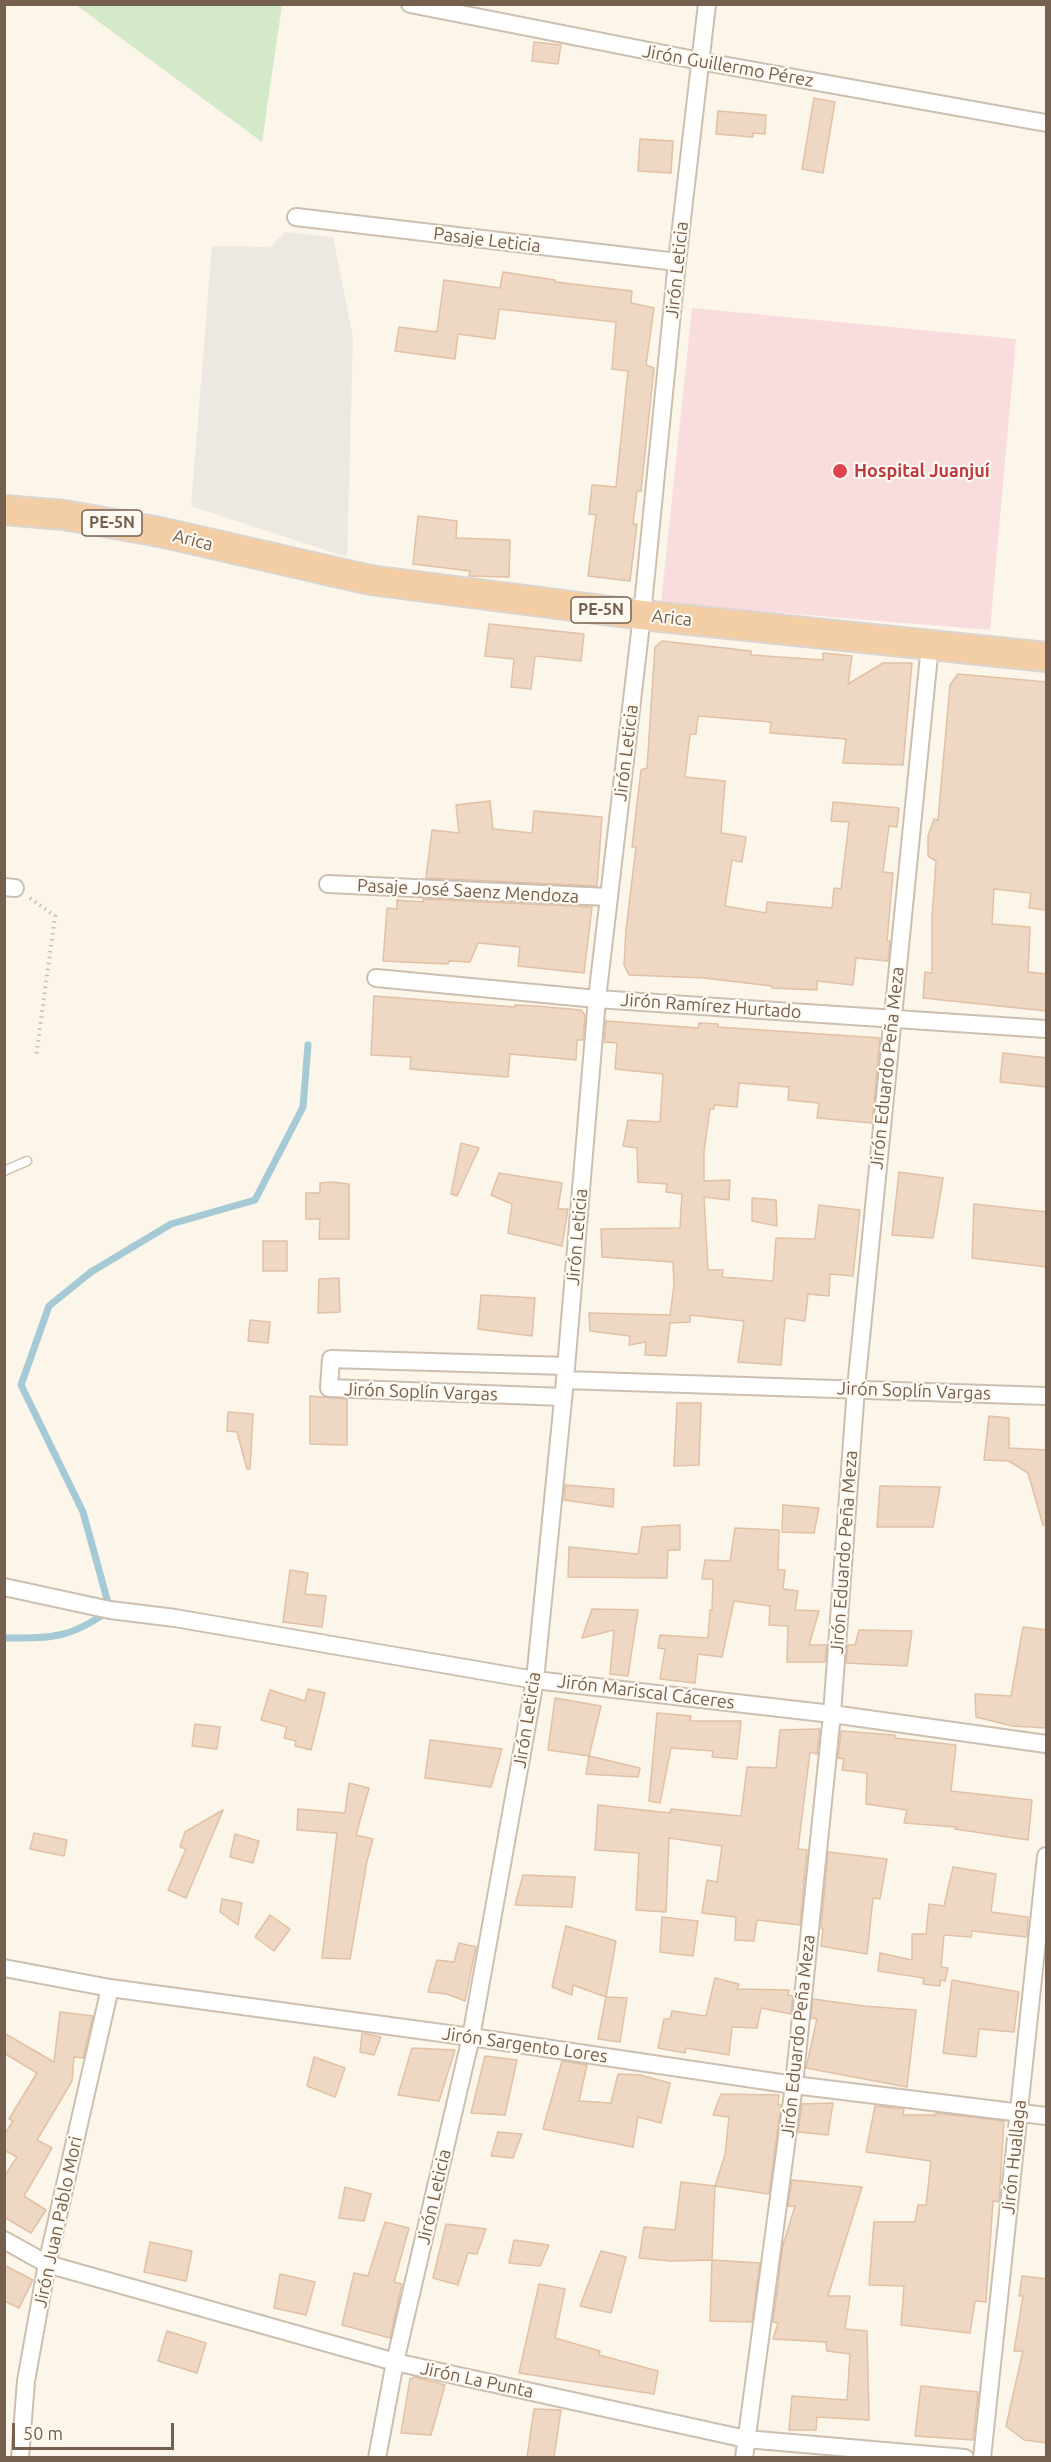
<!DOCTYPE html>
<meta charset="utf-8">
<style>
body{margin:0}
#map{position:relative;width:1051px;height:2462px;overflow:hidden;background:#fbf6e9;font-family:Ubuntu,sans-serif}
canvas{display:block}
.frame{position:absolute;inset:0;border:6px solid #755f4e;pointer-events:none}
.scale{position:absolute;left:12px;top:2423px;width:162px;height:27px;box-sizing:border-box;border:3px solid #755f4e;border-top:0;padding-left:8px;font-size:18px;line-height:21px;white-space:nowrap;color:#755f4e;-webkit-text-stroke:4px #fef9f0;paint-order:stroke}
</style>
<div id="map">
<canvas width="1051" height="2462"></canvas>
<div class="frame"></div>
<div class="scale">50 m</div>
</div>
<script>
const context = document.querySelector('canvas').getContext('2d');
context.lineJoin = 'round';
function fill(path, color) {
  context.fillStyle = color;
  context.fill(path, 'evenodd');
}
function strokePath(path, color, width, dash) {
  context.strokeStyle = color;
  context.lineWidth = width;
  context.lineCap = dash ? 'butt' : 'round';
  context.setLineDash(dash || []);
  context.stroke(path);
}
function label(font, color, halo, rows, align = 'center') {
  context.font = font + ' Ubuntu,sans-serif';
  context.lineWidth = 4.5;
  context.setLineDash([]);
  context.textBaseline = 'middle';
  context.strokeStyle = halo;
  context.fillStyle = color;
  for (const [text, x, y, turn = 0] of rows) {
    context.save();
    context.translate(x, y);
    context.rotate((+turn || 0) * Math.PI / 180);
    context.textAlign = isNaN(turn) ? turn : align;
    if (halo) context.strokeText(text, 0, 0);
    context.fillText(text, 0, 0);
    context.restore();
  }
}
fill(new Path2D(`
 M 285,232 L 333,237 L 353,338 L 347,557 L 191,506 L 212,246 L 270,247 Z`), '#ede8e2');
fill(new Path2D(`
 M 692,308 L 1016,339 L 990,630 L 661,603 Z`), '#f9ddde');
fill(new Path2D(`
 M 76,5 L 282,5 L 262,142 Z`), '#d3e9c8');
strokePath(new Path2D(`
 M 4,1638 C 53,1638 69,1639 110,1610 L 83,1512 L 21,1385 L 49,1306 L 91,1272 L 171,1224 L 255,1200 L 303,1107 L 308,1045`), '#a5cad5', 7);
const building = new Path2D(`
 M 534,42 L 561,45 L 558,64 L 532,61 Z
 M 814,98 L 835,102 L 823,173 L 802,169 Z
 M 718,111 L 766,115 L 765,134 L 753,133 L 753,137 L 716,134 Z
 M 640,139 L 673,141 L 671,173 L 638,171 Z
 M 503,272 L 555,280 L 555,282 L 632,291 L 631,303 L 654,308 L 646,365 L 654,368 L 641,491 L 637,491 L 633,524 L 637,524 L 630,581 L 588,576 L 596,515 L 589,514 L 592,485 L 616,487 L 628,371 L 612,369 L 616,322 L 499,309 L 495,339 L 458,334 L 455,359 L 395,351 L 399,327 L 437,332 L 444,280 L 500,288 Z
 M 418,516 L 457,521 L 456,538 L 510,540 L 509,577 L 469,576 L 470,571 L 413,564 Z
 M 489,624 L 584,634 L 581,661 L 535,656 L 531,689 L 511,687 L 514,659 L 485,656 Z
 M 662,641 L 751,651 L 751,655 L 823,660 L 823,653 L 852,656 L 848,684 L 883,663 L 912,663 L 903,765 L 843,763 L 846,739 L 770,733 L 771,722 L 698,716 L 696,734 L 690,734 L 685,777 L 725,781 L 721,833 L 746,837 L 742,862 L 732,860 L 725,906 L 766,913 L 767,902 L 832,908 L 834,888 L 841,889 L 849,822 L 831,821 L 833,802 L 899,808 L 897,827 L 889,826 L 883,872 L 893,873 L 887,941 L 890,941 L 888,961 L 856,958 L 853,985 L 817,981 L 817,990 L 772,988 L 772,986 L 704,978 L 629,975 L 624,965 L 626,930 L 636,847 L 632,847 L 641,770 L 647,768 L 655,647 Z
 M 958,674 L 1047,682 L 1047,910 L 1029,908 L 1031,893 L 994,889 L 992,924 L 1030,927 L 1028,972 L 1047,974 L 1047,1011 L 923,998 L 925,972 L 932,973 L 932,918 L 936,861 L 928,856 L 928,836 L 934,819 L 938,820 L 950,685 Z
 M 490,801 L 493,829 L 532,833 L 534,811 L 602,817 L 597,886 L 426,878 L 432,830 L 459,833 L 456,805 Z
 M 423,899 L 592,907 L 584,973 L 518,966 L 520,947 L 478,943 L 470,962 L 449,961 L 448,964 L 383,961 L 387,908 L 397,909 L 397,900 L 423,902 Z
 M 374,996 L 515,1007 L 515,1005 L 536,1006 L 581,1010 L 585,1015 L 583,1040 L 577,1040 L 576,1060 L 510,1054 L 508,1077 L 410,1069 L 411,1057 L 371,1055 Z
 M 606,1021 L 698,1028 L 699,1023 L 718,1024 L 718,1027 L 880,1038 L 872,1123 L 817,1118 L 819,1103 L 788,1100 L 789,1087 L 739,1083 L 737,1107 L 714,1105 L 714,1109 L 710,1109 L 704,1151 L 704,1181 L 730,1180 L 729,1200 L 704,1197 L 708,1270 L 723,1270 L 722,1277 L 773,1281 L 776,1238 L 815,1239 L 819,1205 L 860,1210 L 853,1276 L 830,1274 L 829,1296 L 808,1294 L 805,1321 L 785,1318 L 781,1365 L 738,1362 L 744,1321 L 690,1315 L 690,1322 L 670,1323 L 666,1356 L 645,1355 L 646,1342 L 629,1345 L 630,1336 L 590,1331 L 589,1313 L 670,1315 L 674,1285 L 673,1262 L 602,1257 L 601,1229 L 680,1228 L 682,1194 L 666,1192 L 667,1184 L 638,1182 L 637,1148 L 623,1146 L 628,1120 L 660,1122 L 663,1074 L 615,1069 L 617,1043 L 604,1042 Z
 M 1003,1053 L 1047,1058 L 1047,1087 L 1000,1082 Z
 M 461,1143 L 479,1148 L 457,1196 L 451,1194 Z
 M 899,1172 L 943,1178 L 933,1238 L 892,1235 Z
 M 499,1173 L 562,1183 L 558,1209 L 568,1209 L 562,1246 L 508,1233 L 512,1204 L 491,1195 Z
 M 331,1182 L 349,1184 L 349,1239 L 319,1239 L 320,1219 L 306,1219 L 306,1193 L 320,1193 L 320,1183 Z
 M 752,1198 L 776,1200 L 777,1226 L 752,1221 Z
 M 974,1204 L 1047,1212 L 1047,1267 L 972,1258 Z
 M 263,1241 L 287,1241 L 287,1271 L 263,1271 Z
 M 339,1278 L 340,1312 L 318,1313 L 319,1279 Z
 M 481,1295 L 535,1298 L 532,1336 L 478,1329 Z
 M 250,1320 L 270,1322 L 268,1343 L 248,1341 Z
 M 310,1396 L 347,1399 L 347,1445 L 310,1444 Z
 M 677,1403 L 701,1403 L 699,1465 L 674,1466 Z
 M 228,1412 L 253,1414 L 250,1469 L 247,1469 L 237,1432 L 227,1431 Z
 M 989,1416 L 1009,1418 L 1009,1448 L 1047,1450 L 1047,1524 L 1043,1525 L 1028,1473 L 1009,1461 L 984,1460 Z
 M 565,1485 L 614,1489 L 613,1507 L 564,1500 Z
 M 880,1486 L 940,1487 L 933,1527 L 877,1527 Z
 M 783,1505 L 819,1508 L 814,1533 L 782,1532 Z
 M 680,1525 L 680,1550 L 668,1550 L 667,1578 L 568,1577 L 569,1547 L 638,1554 L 642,1527 Z
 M 735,1528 L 779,1530 L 778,1570 L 785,1570 L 783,1589 L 798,1591 L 795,1610 L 819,1611 L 809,1645 L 827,1645 L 825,1662 L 787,1662 L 788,1626 L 769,1625 L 770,1606 L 734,1601 L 722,1657 L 698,1654 L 695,1683 L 660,1679 L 665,1649 L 658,1648 L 660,1635 L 708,1638 L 710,1610 L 712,1610 L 713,1579 L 702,1579 L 705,1560 L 730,1561 Z
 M 290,1570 L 308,1573 L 305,1594 L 326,1596 L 322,1627 L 283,1622 Z
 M 592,1609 L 638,1610 L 628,1676 L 610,1674 L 614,1630 L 582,1638 Z
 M 1023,1627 L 1047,1630 L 1047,1728 L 1012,1726 L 976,1717 L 975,1694 L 1011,1696 Z
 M 859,1630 L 912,1631 L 907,1666 L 846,1663 L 848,1645 L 855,1645 Z
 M 308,1689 L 325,1693 L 311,1750 L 295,1746 L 296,1741 L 284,1738 L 287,1727 L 261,1720 L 270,1690 L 305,1701 Z
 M 555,1698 L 601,1706 L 589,1756 L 548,1750 Z
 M 657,1713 L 691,1716 L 690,1721 L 741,1721 L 737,1759 L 712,1757 L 713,1751 L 671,1748 L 660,1803 L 649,1801 Z
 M 195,1724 L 220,1727 L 217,1749 L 192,1746 Z
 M 820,1729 L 817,1754 L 810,1752 L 798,1849 L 807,1850 L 800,1925 L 757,1920 L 754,1941 L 735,1940 L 736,1917 L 702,1913 L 707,1880 L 717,1882 L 722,1846 L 669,1838 L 666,1912 L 636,1910 L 639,1853 L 595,1850 L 598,1805 L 670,1813 L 671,1809 L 741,1816 L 747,1767 L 776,1768 L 780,1730 Z
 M 841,1731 L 895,1735 L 895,1738 L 956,1745 L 951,1791 L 1032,1800 L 1028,1840 L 955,1829 L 956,1827 L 904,1823 L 907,1810 L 866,1804 L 867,1773 L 842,1770 L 844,1759 L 838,1758 Z
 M 430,1740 L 502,1749 L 491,1787 L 425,1778 Z
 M 589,1756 L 640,1768 L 638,1777 L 586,1774 Z
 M 349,1783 L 369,1788 L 356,1835 L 373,1839 L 367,1861 L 350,1959 L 322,1958 L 337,1833 L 297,1830 L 298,1809 L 345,1813 Z
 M 223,1810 L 186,1898 L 168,1890 L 186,1849 L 180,1847 L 185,1832 Z
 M 34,1833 L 67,1840 L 64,1856 L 30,1849 Z
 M 235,1834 L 259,1841 L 253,1863 L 230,1857 Z
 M 828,1852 L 887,1859 L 880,1899 L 873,1898 L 867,1954 L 821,1946 L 823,1929 L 821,1928 Z
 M 953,1867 L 996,1874 L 991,1912 L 1028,1917 L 1027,1937 L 972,1931 L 971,1937 L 944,1935 L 941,1967 L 948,1968 L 945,1981 L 940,1980 L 940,1986 L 923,1984 L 924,1978 L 878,1971 L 880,1953 L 912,1960 L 912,1934 L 926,1934 L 929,1904 L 944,1906 Z
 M 523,1875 L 575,1877 L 572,1907 L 515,1905 Z
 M 222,1899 L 242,1903 L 238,1925 L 220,1912 Z
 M 270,1915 L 290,1929 L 274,1951 L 255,1937 Z
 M 662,1917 L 698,1921 L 693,1956 L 660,1952 Z
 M 566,1926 L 616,1941 L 606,1997 L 573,1985 L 572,1995 L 552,1987 Z
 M 459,1943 L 476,1947 L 465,2001 L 447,1994 L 428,1992 L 437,1960 L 454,1962 Z
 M 715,1978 L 739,1984 L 737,1989 L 789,1990 L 788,1995 L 793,1996 L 791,2014 L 761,2008 L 757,2028 L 732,2027 L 729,2055 L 686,2048 L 685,2053 L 658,2048 L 664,2019 L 670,2019 L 672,2011 L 706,2016 Z
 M 952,1980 L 1019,1992 L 1014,2032 L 979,2029 L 976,2057 L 943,2053 Z
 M 606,1997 L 627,1998 L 620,2042 L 598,2039 Z
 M 813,1999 L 864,2006 L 916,2010 L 907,2087 L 806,2068 L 817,2019 L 811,2018 Z
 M 60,2012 L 93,2016 L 83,2058 L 74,2057 L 72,2081 L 37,2140 L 52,2148 L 24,2196 L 46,2210 L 31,2233 L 4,2217 L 4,2177 L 17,2157 L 4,2150 L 4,2135 L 13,2121 L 9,2119 L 37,2073 L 4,2053 L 4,2033 L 54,2062 Z
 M 362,2033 L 381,2037 L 374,2055 L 360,2052 Z
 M 412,2048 L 455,2050 L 439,2101 L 398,2095 Z
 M 485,2056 L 517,2060 L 505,2115 L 471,2113 Z
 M 314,2057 L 345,2068 L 335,2097 L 307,2086 Z
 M 562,2061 L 587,2065 L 579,2101 L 611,2103 L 618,2074 L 640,2075 L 670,2083 L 661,2123 L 638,2117 L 633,2147 L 543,2129 Z
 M 721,2094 L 779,2095 L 778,2105 L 781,2105 L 769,2194 L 715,2186 L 725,2155 L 729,2117 L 713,2115 Z
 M 833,2103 L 828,2135 L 798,2132 L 802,2104 Z
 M 875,2106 L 904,2109 L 903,2115 L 936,2115 L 936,2113 L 1004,2121 L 999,2202 L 993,2201 L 986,2302 L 975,2301 L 970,2333 L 901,2325 L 904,2286 L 869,2285 L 874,2222 L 915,2222 L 918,2205 L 926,2205 L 931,2161 L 866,2152 Z
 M 498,2132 L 522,2134 L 513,2158 L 491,2156 Z
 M 792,2180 L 862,2187 L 828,2296 L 850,2296 L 845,2329 L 867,2331 L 869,2420 L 817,2417 L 816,2430 L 789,2430 L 792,2396 L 847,2400 L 850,2354 L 827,2351 L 826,2342 L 773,2339 L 778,2323 L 773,2322 L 783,2245 L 795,2206 L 788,2206 Z
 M 681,2182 L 715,2186 L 712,2260 L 670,2261 L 639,2258 L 644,2227 L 675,2230 Z
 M 345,2187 L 371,2194 L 364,2221 L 339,2218 Z
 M 385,2222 L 409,2228 L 394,2282 L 402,2284 L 390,2338 L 342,2325 L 354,2273 L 368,2276 Z
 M 446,2224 L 486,2229 L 477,2254 L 468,2253 L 458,2285 L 433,2278 Z
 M 514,2240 L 549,2245 L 540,2266 L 509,2263 Z
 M 150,2242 L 192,2251 L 186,2281 L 144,2272 Z
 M 601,2251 L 626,2257 L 611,2313 L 580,2306 Z
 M 712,2260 L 760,2263 L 752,2322 L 710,2321 Z
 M 4,2265 L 33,2280 L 19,2308 L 4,2301 Z
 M 280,2274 L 315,2282 L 306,2315 L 274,2308 Z
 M 1022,2276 L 1047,2279 L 1047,2443 L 1024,2440 L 1006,2426 L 1023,2351 L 1014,2351 L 1023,2296 L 1019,2296 Z
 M 539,2284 L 565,2289 L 555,2338 L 600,2351 L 599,2355 L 658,2371 L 654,2394 L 519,2373 Z
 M 167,2331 L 206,2343 L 197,2373 L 158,2361 Z
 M 415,2377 L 445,2385 L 431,2435 L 401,2433 L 410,2379 Z
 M 921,2386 L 978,2392 L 973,2440 L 915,2436 Z
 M 534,2409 L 561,2410 L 554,2457 L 527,2457 Z`);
fill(building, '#efd8c3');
strokePath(building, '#e1c0a4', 1.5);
const service = new Path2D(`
 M 4,1171 L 27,1161`);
const minor = new Path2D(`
 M 410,4 L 700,61 L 1046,123
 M 296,217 L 677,262
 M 328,884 L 609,897
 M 4,887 L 15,888
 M 376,978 L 597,999 L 1046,1029
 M 565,1380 L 1046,1396
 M 563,1397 L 329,1388 L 331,1359 L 566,1366
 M 4,1587 L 110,1610 L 175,1618 L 535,1680 L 832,1714 L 1046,1744
 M 4,1968 L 110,1988 L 471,2037 L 794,2085 L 1046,2116
 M 4,2240 L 47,2264 L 395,2362 L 746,2439 L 965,2458
 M 20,2458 L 26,2381 L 47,2264 L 110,1988
 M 377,2458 L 395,2362 L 471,2037 L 535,1680 L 565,1380 L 597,999 L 642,615 L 677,262 L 707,4
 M 744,2458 L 794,2085 L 832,1714 L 856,1388 L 930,645
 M 982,2458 L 1046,1856`);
const trunk = new Path2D(`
 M 4,510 L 64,515 L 160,532 L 370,580 L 642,615 L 1046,657`);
strokePath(service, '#cdbfb0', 11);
strokePath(minor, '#cdbfb0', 20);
strokePath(trunk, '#dbd5d1', 32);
strokePath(new Path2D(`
 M 30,898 L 55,916 L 36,1057`), '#d4bba5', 4, [1.5, 4.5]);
strokePath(service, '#fff', 8);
strokePath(minor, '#fff', 16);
strokePath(trunk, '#f3cea5', 28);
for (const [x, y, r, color] of [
 [840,471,8,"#e0444e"]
]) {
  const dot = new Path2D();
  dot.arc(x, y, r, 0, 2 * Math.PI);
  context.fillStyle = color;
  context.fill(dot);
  strokePath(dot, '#fef9f0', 2);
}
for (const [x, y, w] of [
 [112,523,60],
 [601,610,60]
]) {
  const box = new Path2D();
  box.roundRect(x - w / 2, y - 13, w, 26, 4.5);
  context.fillStyle = '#fef9f0';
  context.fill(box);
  strokePath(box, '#755f4e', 1.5);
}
label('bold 16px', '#755f4e', null, [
 ["PE-5N",112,523],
 ["PE-5N",601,610]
]);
label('18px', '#755f4e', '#fef9f0', [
 ["Jirón Guillermo Pérez",728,66,10],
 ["Pasaje Leticia",487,240,7],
 ["Jirón Leticia",677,270,-84],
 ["Arica",193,540,14],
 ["Arica",672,618,6],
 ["Jirón Leticia",626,753,-83],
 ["Pasaje José Saenz Mendoza",468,891,3],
 ["Jirón Ramírez Hurtado",711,1006,4],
 ["Jirón Eduardo Peña Meza",887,1068,-84],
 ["Jirón Leticia",577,1237,-85],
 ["Jirón Soplín Vargas",914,1391,2],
 ["Jirón Soplín Vargas",421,1392,2],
 ["Jirón Eduardo Peña Meza",844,1552,-86],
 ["Jirón Mariscal Cáceres",646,1692,7],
 ["Jirón Leticia",527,1720,-81],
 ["Jirón Eduardo Peña Meza",798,2036,-84],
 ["Jirón Sargento Lores",525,2045,8],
 ["Jirón Huallaga",1014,2157,-84],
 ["Jirón Leticia",434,2197,-77],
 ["Jirón Juan Pablo Mori",58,2222,-78],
 ["Jirón La Punta",477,2380,12]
]);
label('bold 18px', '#be3a42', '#fef9f0', [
 ["Hospital Juanjuí",854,471]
], 'left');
</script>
